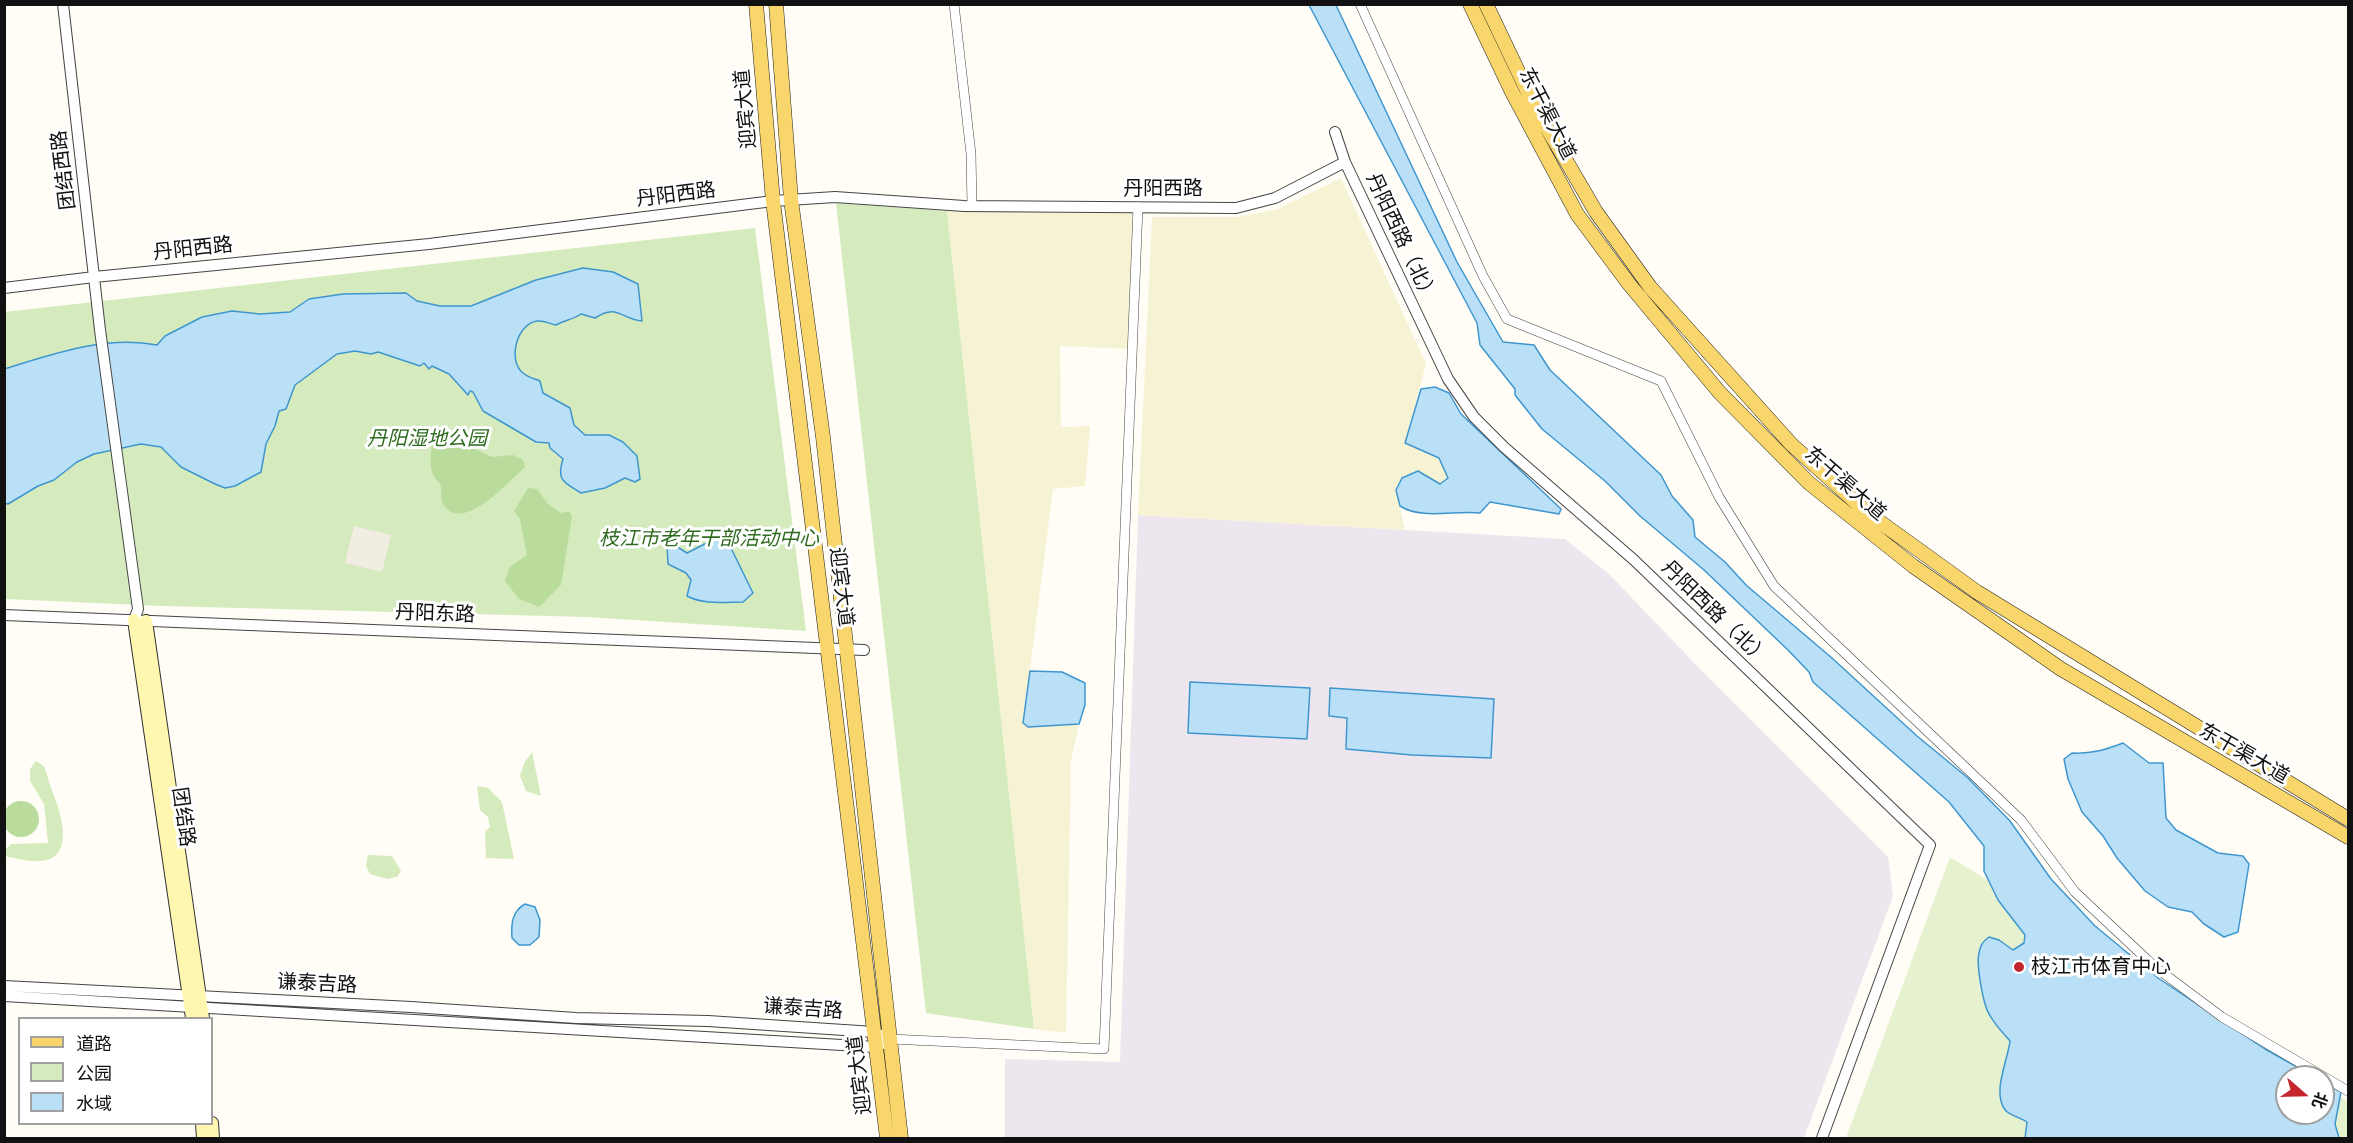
<!DOCTYPE html>
<meta charset="utf-8">
<style>
body{margin:0}
#map{position:relative;width:2353px;height:1143px;overflow:hidden;background:#fffdf5;font-family:"IBM Plex Serif","Noto Sans SC",serif}
canvas{display:block}
.frame{position:absolute;inset:0;border:6px solid #111;pointer-events:none}
.legend{position:absolute;left:18px;top:1017px;width:195px;height:108px;box-sizing:border-box;background:#fff;border:2px solid #a0a0a0;margin:0;padding:8px 10px;list-style:none;font-size:18px;color:#111}
.legend li{display:flex;align-items:center;gap:12px;height:30px}
.legend b{width:30px;border:2px solid #a0a0a0}
.north{position:absolute;left:2275px;top:1065px;width:60px;height:60px;box-sizing:border-box;background:#fff;border:2px solid #a0a0a0;border-radius:50%;rotate:110deg;font-size:16px;font-weight:700;line-height:24px;text-align:center;color:#111}
.north::after{content:'';display:block;margin:auto;width:21px;height:27px;background:#c4262e;clip-path:polygon(50% 0,100% 100%,50% 72%,0 100%)}
</style>
<div id="map">
<canvas width="2353" height="1143"></canvas>
<div class="frame"></div>
<ul class="legend">
<li><b style="height:8px;background:#f9d66b"></b>道路</li>
<li><b style="height:16px;background:#d5ebbd"></b>公园</li>
<li><b style="height:16px;background:#b9e0f7"></b>水域</li>
</ul>
<div class="north">北</div>
</div>
<script>
const context = document.querySelector('canvas').getContext('2d');
context.lineJoin = 'round';
function fill(path, color) {
  context.fillStyle = color;
  context.fill(path, 'evenodd');
}
function strokePath(path, color, width, dash) {
  context.strokeStyle = color;
  context.lineWidth = width;
  context.lineCap = dash ? 'butt' : 'round';
  context.setLineDash(dash || []);
  context.stroke(path);
}
function label(font, color, halo, rows, align = 'center') {
  context.font = font + ' "IBM Plex Serif","Noto Sans SC",serif';
  context.lineWidth = 6;
  context.setLineDash([]);
  context.textBaseline = 'middle';
  context.strokeStyle = halo;
  context.fillStyle = color;
  for (const [text, x, y, turn = 0] of rows) {
    context.save();
    context.translate(x, y);
    context.rotate((+turn || 0) * Math.PI / 180);
    context.textAlign = isNaN(turn) ? turn : align;
    if (halo) context.strokeText(text, 0, 0);
    context.fillText(text, 0, 0);
    context.restore();
  }
}
fill(new Path2D(`
 M 1138,515 L 1565,539 L 1608,573 L 1703,672 L 1888,857 L 1893,896 L 1804,1138 L 1005,1138 L 1005,1059 L 1120,1062 Z`), '#eee6ef');
fill(new Path2D(`
 M 1341,178 L 1426,364 L 1405,443 L 1439,458 L 1448,478 L 1440,484 L 1396,490 L 1405,530 L 1138,515 L 1152,217 L 1237,217 L 1278,209 Z
 M 947,211 L 1132,213 L 1131,349 L 1060,346 L 1061,427 L 1090,426 L 1085,486 L 1053,489 L 1023,723 L 1028,727 L 1079,724 L 1071,761 L 1066,1033 L 1034,1029 Z`), '#f6f3d4');
fill(new Path2D(`
 M 836,203 L 947,211 L 1034,1029 L 926,1013 Z
 M 755,228 L 806,631 L 587,617 L 163,606 L 5,599 L 4,312 Z
 M 532,752 L 541,796 L 526,791 L 520,776 L 524,763 Z
 M 36,761 C 39,763 42,764 44,767 C 47,771 48,780 50,785 C 56,802 73,840 55,856 C 43,866 18,859 5,856 L 5,850 L 11,844 L 48,843 L 44,804 L 30,781 L 30,769 Z
 M 477,786 L 488,788 L 502,802 L 514,859 L 486,858 L 485,832 L 490,827 L 488,817 L 480,810 Z
 M 368,855 L 392,856 L 401,871 L 397,877 L 387,879 L 370,874 L 366,866 Z`), '#d5ebbd');
fill(new Path2D(`
 M 466,430 L 479,434 L 475,449 L 492,457 L 513,455 L 523,460 L 525,467 C 509,481 463,534 444,505 C 440,500 442,493 441,487 C 440,482 436,480 433,475 C 429,466 431,449 433,439 L 446,431 Z
 M 528,488 L 537,489 L 548,504 L 561,513 L 569,511 L 572,516 L 561,585 L 539,607 L 519,599 L 505,581 L 510,567 L 527,555 L 520,519 L 514,511 Z
 M3 819a18 18 0 1 1 36 0a18 18 0 1 1-36 0Z`), '#b9dc9c');
fill(new Path2D(`
 M 1950,857 L 2308,1077 L 2287,1077 L 2287,1113 L 2323,1113 L 2323,1086 L 2348,1102 L 2348,1138 L 1846,1138 Z`), '#e6f2cf');
fill(new Path2D(`
 M 354,526 L 391,535 L 382,572 L 345,563 Z`), '#f1ede2');
const water = new Path2D(`
 M 1309,5 L 1336,5 L 1457,262 L 1503,342 L 1534,345 L 1550,370 L 1661,475 L 1672,496 L 1693,520 L 1695,537 L 1725,562 L 1746,585 L 1832,658 L 1917,736 L 1968,778 L 2010,821 L 2051,879 L 2095,926 L 2158,978 L 2265,1049 L 2315,1077 L 2287,1077 L 2287,1113 L 2323,1113 L 2323,1081 L 2341,1092 L 2335,1124 L 2339,1138 L 2025,1138 L 2027,1122 C 2021,1118 2010,1115 2006,1111 C 1991,1094 2008,1060 2010,1041 C 2002,1032 1995,1025 1989,1014 C 1983,1004 1976,964 1979,953 C 1980,945 1983,941 1989,937 L 1999,940 L 2013,950 L 2024,943 L 2025,935 L 1998,900 L 1984,871 L 1984,846 L 1949,802 L 1813,682 L 1809,672 L 1789,651 L 1704,570 L 1640,516 L 1605,481 L 1542,429 L 1515,395 L 1515,389 L 1480,345 L 1477,323 Z
 M 583,268 L 613,272 L 638,284 L 642,321 C 620,319 618,303 595,318 L 581,314 C 572,320 565,320 556,325 C 550,324 544,320 537,321 C 517,324 507,360 523,373 C 527,377 535,379 540,381 L 543,393 L 570,408 L 574,425 L 585,435 L 609,435 L 623,442 L 637,456 L 640,479 L 635,482 L 625,478 L 605,488 L 581,493 C 564,482 556,481 563,459 L 550,448 L 549,443 L 536,442 L 483,411 L 473,392 L 470,391 L 468,395 L 449,374 L 432,366 L 429,369 L 424,363 L 420,366 L 378,352 L 371,354 L 355,351 L 337,354 L 295,385 L 286,409 L 279,411 L 275,426 L 266,444 L 261,472 L 235,486 L 225,488 L 215,484 L 181,467 L 161,447 L 141,444 L 94,454 L 77,462 L 54,480 L 38,486 L 8,504 L 4,503 L 4,369 C 53,354 106,335 157,345 L 165,336 L 202,317 L 232,311 L 260,314 L 290,312 L 309,299 L 343,294 L 406,293 L 417,301 L 440,306 L 471,306 L 536,280 Z
 M 1435,387 L 1449,393 L 1461,414 L 1561,509 L 1559,514 L 1490,502 L 1480,513 C 1455,510 1422,520 1400,506 L 1396,490 L 1402,478 L 1418,471 L 1440,484 L 1448,478 L 1439,458 L 1405,443 L 1421,389 Z
 M 722,535 L 728,542 L 753,593 L 743,602 C 726,602 703,605 687,596 L 691,580 L 686,573 L 668,564 L 667,545 L 676,541 L 679,548 L 687,553 Z
 M 1030,671 L 1062,672 L 1085,683 L 1085,705 L 1079,724 L 1028,727 L 1023,723 Z
 M 1190,682 L 1310,688 L 1307,739 L 1188,733 Z
 M 1330,688 L 1494,699 L 1491,758 L 1412,755 L 1346,749 L 1347,718 L 1329,716 Z
 M 2123,743 L 2149,763 L 2163,763 L 2166,818 L 2176,830 L 2218,853 L 2243,856 L 2249,864 L 2238,932 L 2224,937 L 2204,924 L 2192,912 L 2168,907 L 2145,891 L 2117,858 L 2103,836 L 2082,812 L 2068,779 L 2064,759 L 2072,753 C 2091,754 2105,750 2123,743 Z
 M 525,904 L 535,907 L 540,920 L 539,937 L 530,945 L 519,945 L 512,938 C 511,924 512,911 525,904 Z`);
fill(water, '#b9e0f7');
strokePath(water, '#3f96cf', 1.5);
const minor = new Path2D(`
 M 954,4 L 971,154 L 972,206
 M 1360,4 L 1483,276 L 1507,319 L 1661,381 L 1719,497 L 1774,586 L 2021,820 L 2075,892 L 2155,967 L 2222,1017 L 2348,1091
 M 890,1039 L 1104,1049 L 1138,207`);
const tertiary = new Path2D(`
 M 63,4 L 100,330 L 138,609 L 134,620
 M 1335,132 L 1345,162 L 1448,379 L 1474,417 L 1504,447 L 1634,560 L 1930,845 L 1822,1138
 M 4,288 L 94,277 L 429,244 L 773,201 L 835,197 L 964,206 L 1236,208 L 1275,198 L 1345,162
 M 4,615 L 864,650
 M 4,986 L 411,1007 L 576,1018 L 708,1021 L 874,1032 L 890,1039
 M 4,996 L 876,1047 L 882,1044`);
const secondary = new Path2D(`
 M 134,620 L 192,1018
 M 146,621 L 203,1018
 M 212,1123 L 213,1138
 M 202,1124 L 203,1138`);
const primary = new Path2D(`
 M 756,4 L 773,201 L 887,1138
 M 776,4 L 791,200 L 823,437 L 901,1138
 M 1470,4 L 1512,92 L 1577,214 L 1629,284 L 1720,393 L 1809,483 L 1913,566 L 2061,669 L 2348,837
 M 1486,4 L 1536,109 L 1596,212 L 1650,287 L 1791,444 L 1869,514 L 1977,592 L 2348,819`);
strokePath(minor, '#444', 10);
strokePath(tertiary, '#444', 12);
strokePath(secondary, '#333', 14);
strokePath(primary, '#222', 15);
strokePath(minor, '#fff', 9);
strokePath(tertiary, '#fff', 10);
strokePath(secondary, '#fff6b0', 12);
strokePath(primary, '#f9d66b', 14);
for (const [x, y, r, color] of [
 [2019,967,6,"#c4262e"]
]) {
  const dot = new Path2D();
  dot.arc(x, y, r, 0, 2 * Math.PI);
  context.fillStyle = color;
  context.fill(dot);
  strokePath(dot, '#fff', 2);
}
label('20px', '#111', '#fff', [
 ["迎宾大道",746,109,-95],
 ["东干渠大道",1547,114,63],
 ["团结西路",64,170,-97],
 ["丹阳西路",1163,189],
 ["丹阳西路",676,195,-7],
 ["丹阳西路（北）",1401,238,65],
 ["丹阳西路",193,249,-6],
 ["东干渠大道",1845,484,41],
 ["迎宾大道",841,587,83],
 ["丹阳西路（北）",1715,613,44],
 ["丹阳东路",435,614,2],
 ["东干渠大道",2244,754,30],
 ["团结路",183,817,82],
 ["谦泰吉路",317,984,3],
 ["谦泰吉路",803,1009,4],
 ["迎宾大道",860,1075,-97]
]);
label('italic 20px', '#2f6b1f', '#fff', [
 ["丹阳湿地公园",427,439],
 ["枝江市老年干部活动中心",709,539]
]);
label('20px', '#111', '#fff', [
 ["枝江市体育中心",2031,967]
], 'left');
</script>
